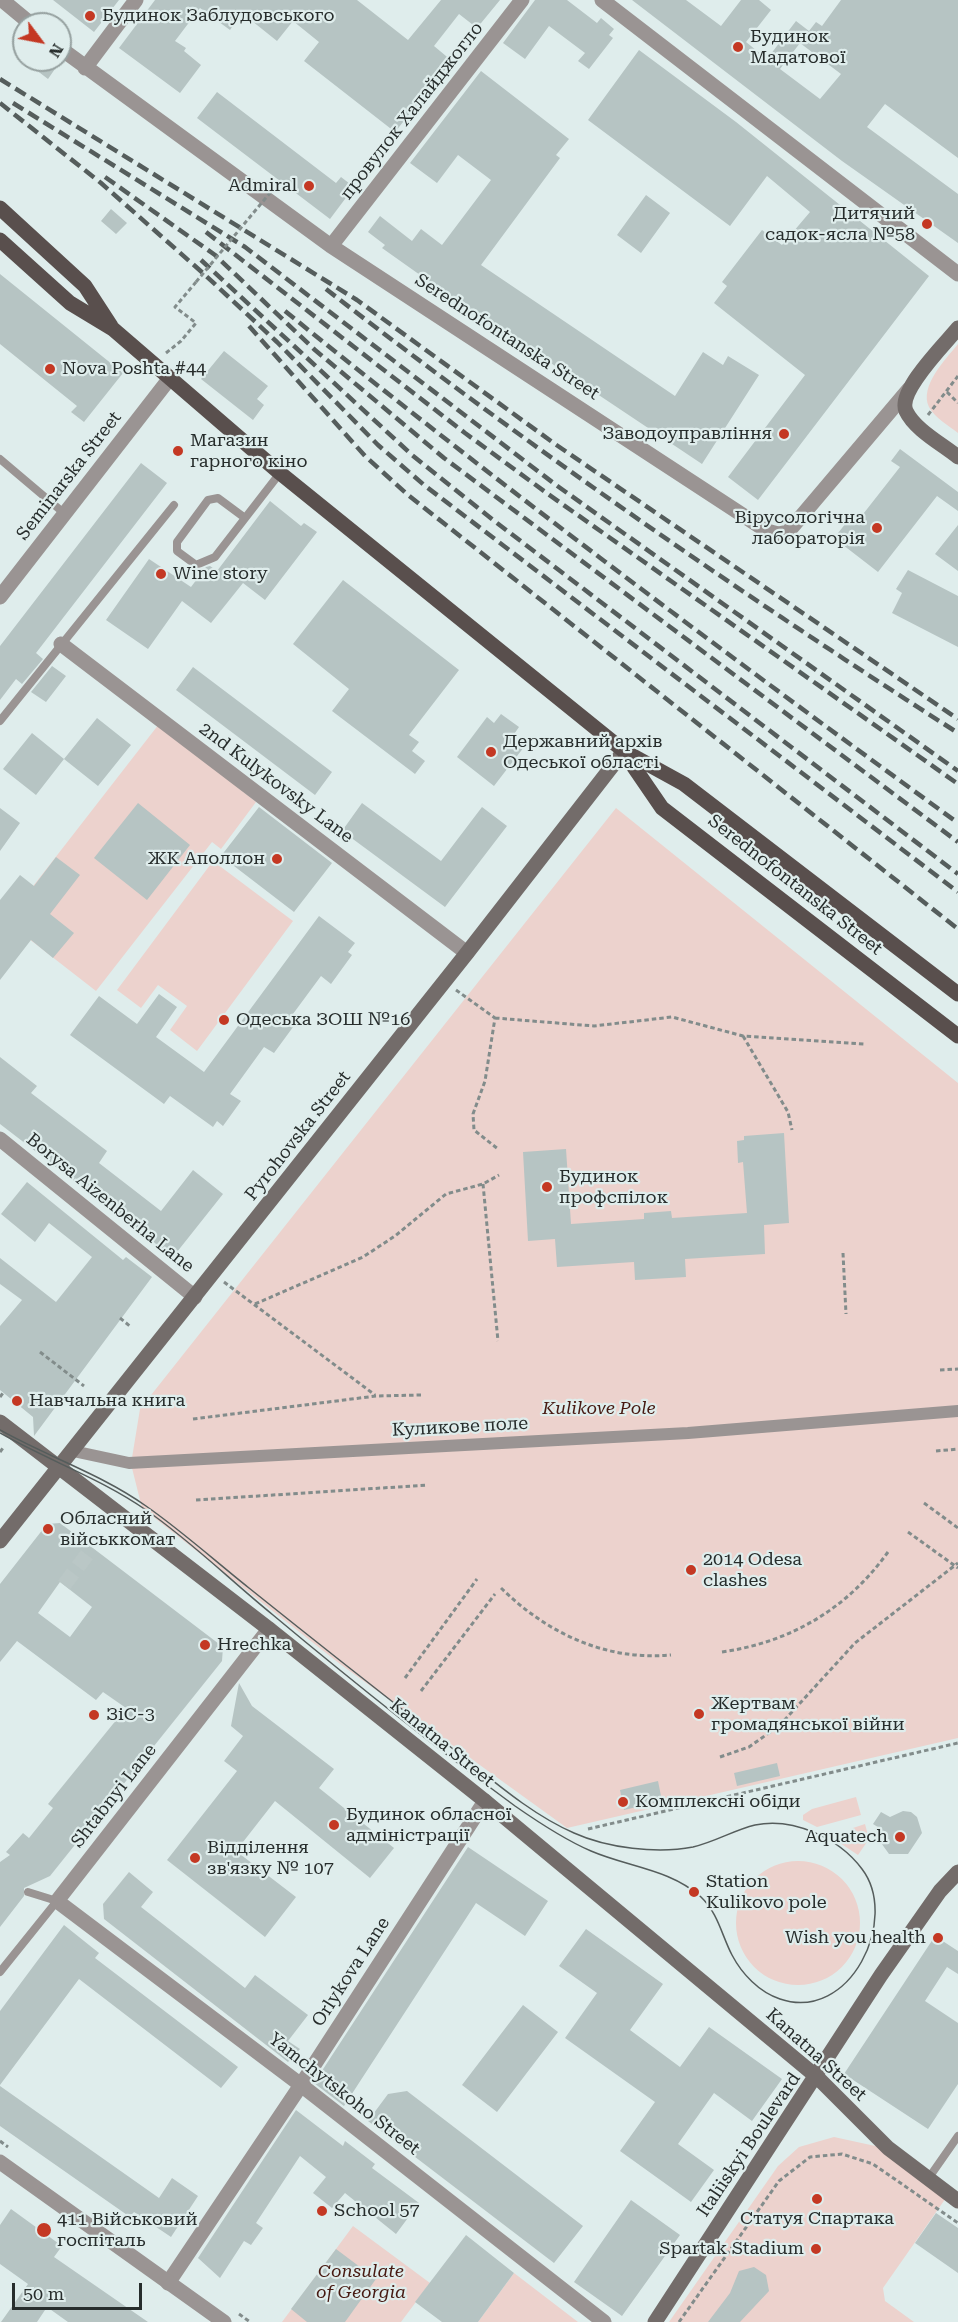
<!DOCTYPE html>
<meta charset="utf-8">
<style>
body{margin:0}
#map{position:relative;width:958px;height:2322px;overflow:hidden;background:#dfedec;font-family:"Roboto Serif",serif}
canvas{display:block}
.north{position:absolute;left:12px;top:12px;width:60px;height:60px;box-sizing:border-box;background:#dfedec;border:2px solid #95a09f;border-radius:50%;rotate:122deg;font-size:16px;font-weight:700;line-height:24px;text-align:center;color:#272d2c}
.north::after{content:'';display:block;margin:auto;width:21px;height:27px;background:#c43823;clip-path:polygon(50% 0,100% 100%,50% 72%,0 100%)}
.scale{position:absolute;left:12px;top:2283px;width:130px;height:27px;box-sizing:border-box;border:3px solid #272d2c;border-top:0;padding-left:8px;font-size:18px;line-height:21px;white-space:nowrap;color:#272d2c;-webkit-text-stroke:4px #dfedec;paint-order:stroke}
</style>
<div id="map">
<canvas width="958" height="2322"></canvas>
<div class="north">N</div>
<div class="scale">50 m</div>
</div>
<script>
const context = document.querySelector('canvas').getContext('2d');
context.lineJoin = 'round';
function fill(path, color) {
  context.fillStyle = color;
  context.fill(path, 'evenodd');
}
function strokePath(path, color, width, dash) {
  context.strokeStyle = color;
  context.lineWidth = width;
  context.lineCap = dash ? 'butt' : 'round';
  context.setLineDash(dash || []);
  context.stroke(path);
}
function label(font, color, halo, rows, align = 'center') {
  context.font = font + ' "Roboto Serif",serif';
  context.lineWidth = 4.5;
  context.setLineDash([]);
  context.textBaseline = 'middle';
  context.strokeStyle = halo;
  context.fillStyle = color;
  for (const [text, x, y, turn = 0] of rows) {
    context.save();
    context.translate(x, y);
    context.rotate((+turn || 0) * Math.PI / 180);
    context.textAlign = isNaN(turn) ? turn : align;
    if (halo) context.strokeText(text, 0, 0);
    context.fillText(text, 0, 0);
    context.restore();
  }
}
fill(new Path2D(`
 M 958,344 L 958,433 C 949,426 935,418 929,407 C 919,386 946,359 958,344 Z
 M 159,724 L 256,802 L 221,849 L 212,842 L 96,991 L 6,921 Z
 M 616,808 L 958,1083 L 958,1738 L 567,1828 L 340,1664 L 142,1508 L 131,1464 L 140,1409 Z
 M 213,861 L 293,921 L 197,1051 L 170,1030 L 187,1006 L 158,985 L 141,1008 L 117,990 Z
 M 856,1797 L 861,1815 L 817,1827 L 803,1820 L 803,1815 L 812,1809 Z
 M 865,1824 L 869,1839 L 858,1855 L 837,1841 L 855,1836 L 853,1828 Z
 M736 1923a62 62 0 1 1 124 0a62 62 0 1 1-124 0Z
 M 834,2137 L 889,2149 L 948,2195 L 883,2288 L 885,2301 L 914,2322 L 669,2322 L 778,2166 L 799,2147 Z
 M 353,2226 L 430,2283 L 401,2322 L 282,2322 Z
 M 514,2273 L 578,2322 L 478,2322 Z`), '#ecd2cd');
fill(new Path2D(`
 M 53,0 L 119,0 L 94,32 Z
 M 155,0 L 357,0 L 408,40 L 441,0 L 500,0 L 477,28 L 459,14 L 434,46 L 452,61 L 395,132 L 304,61 L 319,42 L 293,21 L 277,41 L 242,13 L 230,30 L 200,8 L 175,41 L 186,48 L 184,51 L 201,65 L 180,93 L 119,48 Z
 M 535,0 L 567,0 L 597,23 L 601,18 L 614,29 L 609,35 L 613,38 L 589,69 L 578,61 L 585,53 L 549,26 L 525,59 L 503,43 Z
 M 632,0 L 686,0 L 721,26 L 741,0 L 759,0 L 771,10 L 746,42 L 767,59 L 796,21 L 809,31 L 816,22 L 822,26 L 841,0 L 958,0 L 958,158 L 885,104 L 867,127 L 958,194 L 958,243 L 842,161 ZM 800,43 L 841,74 L 820,99 L 780,69 Z
 M 639,50 L 736,122 L 929,276 L 758,500 L 728,477 L 805,375 L 714,303 L 727,286 L 722,282 L 762,230 L 782,245 L 810,212 L 767,176 L 730,226 L 588,120 Z
 M 23,60 L 50,60 L 57,66 L 48,79 Z
 M 481,71 L 569,139 L 556,155 L 560,158 L 481,265 L 675,396 L 703,352 L 723,365 L 728,356 L 759,375 L 702,464 L 437,287 L 382,248 L 385,245 L 368,232 L 380,216 L 412,241 L 421,229 L 442,245 L 491,180 L 458,155 L 437,183 L 410,163 Z
 M 217,92 L 336,183 L 341,177 L 354,187 L 330,219 L 197,118 Z
 M 646,195 L 670,213 L 641,253 L 617,235 Z
 M 111,209 L 127,223 L 116,234 L 101,221 Z
 M 0,274 L 123,373 L 84,422 L 71,412 L 77,406 L 0,344 Z
 M 224,351 L 268,386 L 257,399 L 264,405 L 253,420 L 201,379 Z
 M 900,449 L 958,492 L 958,511 L 937,496 L 878,572 L 834,538 L 854,513 L 860,518 L 900,467 L 891,461 Z
 M 141,463 L 167,483 L 36,653 L 43,659 L 22,684 L 16,679 L 0,700 L 0,646 Z
 M 270,501 L 301,526 L 304,523 L 317,532 L 265,600 L 243,583 L 211,623 L 182,601 L 148,649 L 106,620 L 149,559 L 191,587 L 206,567 L 210,566 L 217,571 Z
 M 958,525 L 958,571 L 935,554 Z
 M 908,570 L 958,596 L 958,647 L 892,613 L 902,593 L 896,589 Z
 M 343,580 L 459,670 L 409,735 L 419,742 L 412,751 L 425,761 L 415,774 L 332,711 L 349,689 L 293,644 Z
 M 52,666 L 66,676 L 46,702 L 31,692 Z
 M 193,667 L 332,772 L 315,795 L 176,690 Z
 M 501,714 L 519,727 L 512,737 L 524,747 L 494,786 L 457,757 L 487,717 L 494,723 Z
 M 97,718 L 131,745 L 98,786 L 64,759 Z
 M 32,733 L 64,759 L 36,795 L 3,769 Z
 M 138,803 L 190,845 L 147,900 L 94,858 Z
 M 362,803 L 441,861 L 482,807 L 507,826 L 445,907 L 342,831 Z
 M 259,807 L 332,863 L 294,912 L 221,856 Z
 M 0,808 L 20,823 L 0,851 Z
 M 56,857 L 80,875 L 50,914 L 74,933 L 53,958 L 31,940 L 0,980 L 0,900 L 20,875 L 34,886 Z
 M 319,916 L 355,943 L 348,952 L 352,955 L 331,984 L 321,976 L 290,1018 L 296,1023 L 274,1053 L 264,1047 L 230,1094 L 241,1101 L 223,1126 L 217,1121 L 213,1127 L 170,1096 L 164,1104 L 70,1035 L 99,996 L 137,1024 L 159,994 L 177,1007 L 156,1037 L 204,1072 Z
 M 0,1057 L 37,1086 L 31,1093 L 107,1151 L 99,1163 L 161,1211 L 193,1170 L 223,1194 L 173,1257 L 0,1124 Z
 M 784,1133 L 789,1223 L 764,1225 L 765,1254 L 685,1259 L 686,1277 L 635,1280 L 634,1262 L 557,1267 L 555,1239 L 528,1241 L 523,1152 L 566,1149 L 571,1224 L 644,1219 L 644,1213 L 671,1211 L 672,1218 L 747,1213 L 743,1162 L 738,1163 L 737,1141 L 744,1140 L 744,1136 Z
 M 27,1182 L 123,1260 L 126,1257 L 152,1277 L 34,1436 L 33,1417 L 0,1390 L 0,1326 L 22,1300 L 0,1284 L 0,1258 L 56,1302 L 92,1257 L 49,1223 L 35,1242 L 1,1214 Z
 M 60,1523 L 223,1647 L 222,1661 L 50,1876 L 24,1888 L 24,1896 L 0,1927 L 0,1862 L 10,1855 L 6,1852 L 23,1833 L 29,1838 L 53,1808 L 48,1804 L 126,1708 L 103,1692 L 96,1700 L 17,1641 L 0,1662 L 0,1584 L 47,1524 ZM 60,1582 L 92,1607 L 70,1637 L 38,1613 Z
 M 239,1683 L 252,1706 L 334,1769 L 319,1788 L 394,1848 L 370,1878 L 275,1801 L 236,1851 L 296,1897 L 265,1937 L 167,1860 L 237,1771 L 224,1761 L 243,1736 L 231,1726 Z
 M 777,1763 L 780,1776 L 737,1786 L 734,1773 Z
 M 658,1781 L 662,1801 L 624,1810 L 620,1790 Z
 M 903,1811 L 911,1812 L 917,1817 L 922,1833 L 908,1854 L 889,1854 L 879,1840 L 881,1829 L 873,1824 L 881,1812 L 890,1817 Z
 M 468,1847 L 548,1901 L 525,1936 L 476,1903 L 344,2106 L 314,2083 Z
 M 129,1872 L 153,1892 L 141,1907 L 245,1988 L 255,1975 L 308,2015 L 288,2041 L 300,2049 L 288,2062 L 104,1919 L 103,1904 Z
 M 64,1925 L 99,1953 L 95,1958 L 238,2067 L 221,2088 L 79,1979 L 0,2085 L 0,2011 Z
 M 586,1929 L 663,1984 L 630,2030 L 680,2067 L 709,2027 L 782,2079 L 752,2121 L 714,2093 L 678,2144 L 714,2170 L 691,2202 L 620,2151 L 655,2102 L 565,2038 L 597,1993 L 559,1966 Z
 M 935,1936 L 958,1951 L 958,1974 L 947,1967 L 925,2001 L 958,2023 L 958,2084 L 928,2129 L 844,2074 Z
 M 523,2005 L 558,2032 L 497,2112 L 462,2085 Z
 M 0,2086 L 159,2198 L 172,2178 L 198,2196 L 171,2237 L 134,2212 L 130,2217 L 0,2126 Z
 M 407,2091 L 583,2226 L 554,2263 L 368,2121 L 388,2094 Z
 M 296,2110 L 343,2146 L 345,2141 L 375,2164 L 372,2168 L 419,2203 L 396,2234 L 345,2193 L 332,2208 L 313,2193 L 326,2177 L 300,2156 L 256,2223 L 263,2228 L 251,2245 L 244,2241 L 220,2278 L 198,2258 Z
 M 631,2200 L 680,2235 L 622,2316 L 574,2282 Z
 M 11,2209 L 62,2246 L 54,2257 L 148,2322 L 68,2322 L 47,2307 L 37,2322 L 1,2322 L 28,2284 L 0,2264 L 0,2225 Z
 M 936,2213 L 958,2228 L 958,2273 L 915,2243 Z
 M 466,2235 L 514,2273 L 478,2322 L 442,2322 L 415,2302 Z
 M 336,2249 L 376,2279 L 345,2322 L 307,2322 L 291,2309 Z
 M 754,2267 L 766,2275 L 769,2291 L 740,2322 L 708,2322 L 730,2293 L 739,2271 Z`), '#b6c4c3');
strokePath(new Path2D(`
 M 64,1585 L 92,1548`), '#bac7c6', 15, [15, 8]);
strokePath(new Path2D(`
 M 166,353 L 181,341 L 196,323 L 175,307 L 196,282
 M 947,392 L 958,403
 M 928,415 L 958,376
 M 456,990 L 495,1018 L 485,1081 L 473,1114 L 474,1130 L 498,1149
 M 495,1018 L 594,1026 L 672,1017 L 743,1036 L 864,1044
 M 743,1036 L 788,1112 L 792,1130
 M 483,1184 L 498,1341
 M 843,1253 L 846,1314
 M 224,1282 L 375,1395
 M 255,1304 L 363,1257 L 395,1236 L 446,1194 L 483,1184 L 499,1175
 M 120,1318 L 131,1327
 M 40,1352 L 84,1386
 M 940,1370 L 958,1369
 M 0,1397 L 3,1393
 M 193,1419 L 376,1396 L 421,1395
 M 936,1451 L 958,1449
 M 0,1452 L 3,1448
 M 196,1500 L 428,1485
 M 924,1503 L 958,1528
 M 908,1532 L 958,1568
 M 501,1588 C 547,1633 605,1661 671,1655
 M 722,1652 C 791,1642 847,1609 888,1552
 M 405,1678 L 477,1579
 M 421,1691 L 495,1594
 M 720,1757 L 749,1747 L 780,1725 L 855,1643 L 958,1563
 M 588,1829 L 958,1743
 M 0,2141 L 8,2147
 M 239,2314 L 250,2322
 M 679,2322 L 779,2181 L 810,2157 L 842,2154 L 873,2164 L 958,2223`), '#828c8b', 3, [4.5, 3]);
strokePath(new Path2D(`
 M 0,459 L 65,514
 M 245,518 L 218,498 L 208,500 L 177,542 L 177,551 L 196,565 L 215,557 L 280,473
 M 0,721 L 174,505
 M 0,1972 L 57,1901 L 28,1892
 M 928,2179 L 958,2136`), '#9a9493', 8);
strokePath(new Path2D(`
 M 73,1451 L 129,1463 L 688,1433 L 958,1411`), '#9a9493', 12);
strokePath(new Path2D(`
 M 2,0 L 31,24
 M 602,0 L 958,274
 M 60,48 L 331,246 L 767,531 L 778,534 L 788,532 L 909,389
 M 85,68 L 136,0
 M 331,246 L 522,0
 M 61,644 L 467,953
 M 0,1139 L 195,1297
 M 269,1629 L 57,1901 L 301,2085 L 604,2322
 M 168,2283 L 301,2085 L 485,1801`), '#9a9493', 15);
strokePath(new Path2D(`
 M 0,597 L 170,378
 M 0,2162 L 224,2322`), '#9a9493', 15);
strokePath(new Path2D(`
 M 958,328 C 945,344 897,391 906,411 C 915,430 942,444 958,457
 M 0,1422 L 269,1629 L 485,1801 L 817,2077 L 888,2148 L 958,2201
 M 0,1541 L 467,953 L 624,751
 M 655,2322 L 881,1975 L 940,1891 L 958,1872`), '#736c6a', 15);
strokePath(new Path2D(`
 M 0,208 L 85,286 L 111,326
 M 0,240 L 70,303 L 113,329 L 280,473 L 624,751 L 684,784 L 958,994
 M 625,754 L 662,808 L 958,1036`), '#594f4d', 15);
strokePath(new Path2D(`
 M 0,1430 C 48,1457 101,1474 146,1506 C 182,1531 215,1561 249,1588 C 315,1641 381,1693 448,1745 C 488,1776 528,1813 574,1833 C 607,1848 657,1854 693,1847 C 715,1842 734,1830 755,1825 C 793,1817 839,1838 862,1869 C 900,1919 850,2023 780,1999 C 759,1992 742,1974 732,1955 C 722,1936 718,1913 701,1897 C 670,1869 628,1867 591,1851 C 565,1840 538,1822 515,1806 C 432,1745 352,1681 273,1615 C 231,1581 191,1541 146,1510 C 102,1479 47,1460 0,1433`), '#555d5c', 1.5);
strokePath(new Path2D(`
 M 0,79 L 357,300 L 555,444 L 958,719
 M 0,103 L 101,183 L 204,274 L 277,342 L 378,445 L 424,485 L 958,892
 M 13,103 L 245,247 L 556,485 L 958,771
 M 105,177 L 215,255 L 315,350 L 444,458 L 958,842
 M 206,232 L 465,433 L 548,494 L 958,784
 M 201,260 L 412,455 L 497,523 L 958,874
 M 326,289 C 529,447 741,594 958,733
 M 285,311 C 504,489 730,657 958,823
 M 249,326 L 365,456 L 408,495 L 958,929`), '#555d5c', 4.5, [12, 6]);
strokePath(new Path2D(`
 M 196,282 L 274,188`), '#828c8b', 3, [4.5, 3]);
for (const [x, y, r, color] of [
 [90,16,6,"#c43823"],
 [738,47,6,"#c43823"],
 [309,186,6,"#c43823"],
 [927,224,6,"#c43823"],
 [50,369,6,"#c43823"],
 [784,434,6,"#c43823"],
 [178,451,6,"#c43823"],
 [877,528,6,"#c43823"],
 [161,574,6,"#c43823"],
 [491,752,6,"#c43823"],
 [277,859,6,"#c43823"],
 [224,1020,6,"#c43823"],
 [547,1187,6,"#c43823"],
 [17,1401,6,"#c43823"],
 [48,1529,6,"#c43823"],
 [691,1570,6,"#c43823"],
 [205,1645,6,"#c43823"],
 [699,1714,6,"#c43823"],
 [94,1715,6,"#c43823"],
 [623,1802,6,"#c43823"],
 [334,1825,6,"#c43823"],
 [900,1837,6,"#c43823"],
 [195,1858,6,"#c43823"],
 [694,1892,6,"#c43823"],
 [938,1938,6,"#c43823"],
 [817,2199,6,"#c43823"],
 [322,2211,6,"#c43823"],
 [44,2230,8,"#c43823"],
 [816,2249,6,"#c43823"]
]) {
  const dot = new Path2D();
  dot.arc(x, y, r, 0, 2 * Math.PI);
  context.fillStyle = color;
  context.fill(dot);
  strokePath(dot, '#dfedec', 2);
}
label('18px', '#272d2c', '#dfedec', [
 ["Будинок Заблудовського",102,16],
 ["Будинок",750,37],
 ["Мадатової",750,58],
 ["Admiral",297,186,"right"],
 ["Дитячий",915,214,"right"],
 ["садок-ясла №58",915,235,"right"],
 ["Nova Poshta #44",62,369],
 ["Заводоуправління",772,434,"right"],
 ["Магазин",190,441],
 ["гарного кіно",190,462],
 ["Вірусологічна",865,518,"right"],
 ["лабораторія",865,539,"right"],
 ["Wine story",173,574],
 ["Державний архів",503,742],
 ["Одеської області",503,763],
 ["ЖК Аполлон",265,859,"right"],
 ["Одеська ЗОШ №16",236,1020],
 ["Будинок",559,1177],
 ["профспілок",559,1198],
 ["Навчальна книга",29,1401],
 ["Обласний",60,1519],
 ["військкомат",60,1540],
 ["2014 Odesa",703,1560],
 ["clashes",703,1581],
 ["Hrechka",217,1645],
 ["Жертвам",711,1704],
 ["громадянської війни",711,1725],
 ["ЗіС-3",106,1715],
 ["Комплексні обіди",635,1802],
 ["Будинок обласної",346,1815],
 ["адміністрації",346,1836],
 ["Aquatech",888,1837,"right"],
 ["Відділення",207,1848],
 ["зв'язку № 107",207,1869],
 ["Station",706,1882],
 ["Kulikovo pole",706,1903],
 ["Wish you health",926,1938,"right"],
 ["School 57",334,2211],
 ["Статуя Спартака",817,2219,"center"],
 ["411 Військовий",57,2220],
 ["госпіталь",57,2241],
 ["Spartak Stadium",804,2249,"right"]
], 'left');
label('18px', '#272d2c', '#dfedec', [
 ["провулок Халайджогло",412,111,-52],
 ["Serednofontanska Street",507,337,33],
 ["Seminarska Street",69,476,-52],
 ["2nd Kulykovsky Lane",276,783,37],
 ["Serednofontanska Street",795,885,38],
 ["Pyrohovska Street",298,1136,-52],
 ["Borysa Aizenberha Lane",110,1203,39],
 ["Куликове поле",460,1427,-3],
 ["Kanatna Street",442,1743,39],
 ["Shtabnyi Lane",114,1796,-52],
 ["Orlykova Lane",351,1972,-57],
 ["Kanatna Street",816,2055,42],
 ["Yamchytskoho Street",344,2094,38],
 ["Italiiskyi Boulevard",749,2145,-56]
]);
label('italic 18px', '#461911', '#dfedec', [
 ["Kulikove Pole",599,1409],
 ["Consulate",361,2272],
 ["of Georgia",361,2293]
]);
</script>
